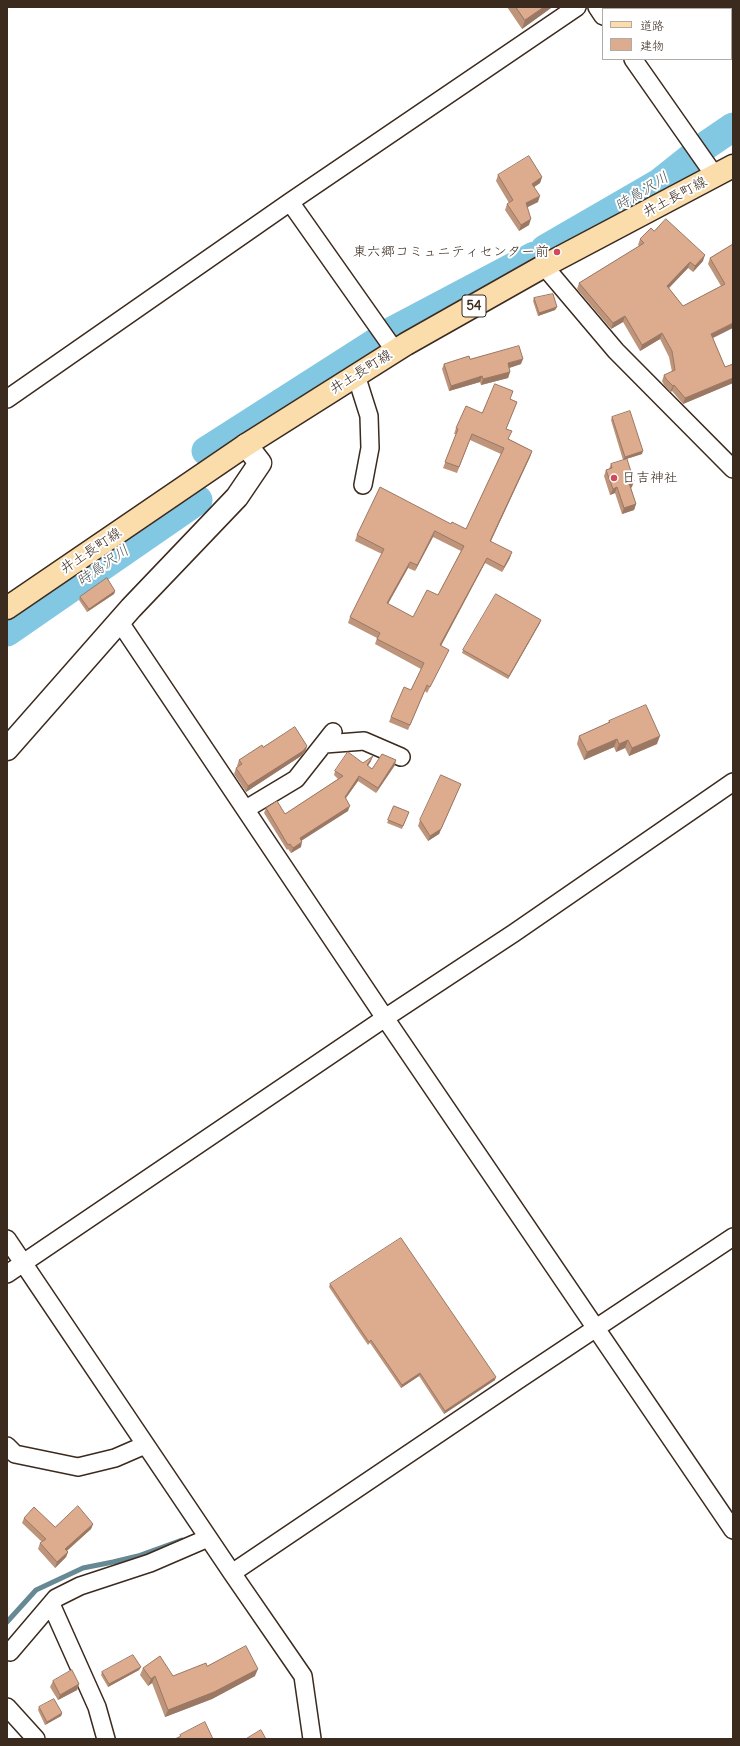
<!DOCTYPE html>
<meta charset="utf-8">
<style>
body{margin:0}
#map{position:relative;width:740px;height:1746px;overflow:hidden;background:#fff;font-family:Delius,"Klee One",sans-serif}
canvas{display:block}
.frame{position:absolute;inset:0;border:8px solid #3b2a1e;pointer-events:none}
.legend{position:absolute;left:602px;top:8px;width:130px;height:52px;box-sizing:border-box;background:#fff;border:1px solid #b1aaa5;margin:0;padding:5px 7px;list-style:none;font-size:12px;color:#3b2a1e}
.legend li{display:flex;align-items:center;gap:8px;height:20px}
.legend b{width:20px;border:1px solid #b1aaa5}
</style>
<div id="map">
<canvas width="740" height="1746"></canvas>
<div class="frame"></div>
<ul class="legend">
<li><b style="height:5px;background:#faddab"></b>道路</li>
<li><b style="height:11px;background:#ddac8f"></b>建物</li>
</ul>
</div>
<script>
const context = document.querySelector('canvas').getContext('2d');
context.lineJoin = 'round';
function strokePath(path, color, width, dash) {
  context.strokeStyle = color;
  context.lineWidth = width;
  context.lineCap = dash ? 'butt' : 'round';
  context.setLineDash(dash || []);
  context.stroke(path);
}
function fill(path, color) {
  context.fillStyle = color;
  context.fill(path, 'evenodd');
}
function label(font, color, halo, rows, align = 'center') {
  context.font = font + ' Delius,"Klee One",sans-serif';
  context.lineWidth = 4;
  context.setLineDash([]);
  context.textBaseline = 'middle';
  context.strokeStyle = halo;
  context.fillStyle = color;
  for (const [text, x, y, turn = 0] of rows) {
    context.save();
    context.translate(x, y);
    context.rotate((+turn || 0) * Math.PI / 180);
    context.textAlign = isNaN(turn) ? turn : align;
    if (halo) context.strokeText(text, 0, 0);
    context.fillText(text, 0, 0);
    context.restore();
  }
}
strokePath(new Path2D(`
 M 7,1622 L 36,1590 L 83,1568 L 113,1562 L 138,1556 L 182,1540`), '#668994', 5);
strokePath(new Path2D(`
 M 545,249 L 659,183 L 708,144 L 733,127
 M 392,331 L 534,256
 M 206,451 L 378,341
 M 7,632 L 198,500`), '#82c8e3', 29);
const street = new Path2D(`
 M 597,7 L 603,16
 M 633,59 L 715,176
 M 290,202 L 395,351
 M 544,266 L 616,351 L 733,469
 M 356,375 L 369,416 L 370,448 L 363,485
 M 7,399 L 290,202 L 577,7
 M 119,621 L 385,1018 L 733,1530
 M 325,744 L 364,741 L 401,757
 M 246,809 L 296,779 L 333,732
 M 7,1239 L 232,1573 L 303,1676 L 312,1739
 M 7,1274 L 385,1018 L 514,933 L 733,782
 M 7,1446 L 15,1454 L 78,1467 L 115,1458 L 145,1445
 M 232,1573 L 521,1378 L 733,1237
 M 51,1604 L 97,1707 L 106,1739
 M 10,1652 L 56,1598 L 80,1586 L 150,1563 L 208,1538
 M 7,1707 L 36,1739`);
const secondary = new Path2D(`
 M 7,749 L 131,608 L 237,497 L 260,463 L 246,445`);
const primary = new Path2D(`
 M 7,608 L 246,445 L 406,344 L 544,266 L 733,166`);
strokePath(street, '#3b2a1e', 20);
strokePath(secondary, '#3b2a1e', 25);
strokePath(primary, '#3b2a1e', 25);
strokePath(street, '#fff', 17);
strokePath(secondary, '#fff', 22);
strokePath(primary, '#faddab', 22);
fill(new Path2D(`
 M 507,7 L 552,7 L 551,8 L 522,29 Z
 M 678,7 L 695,7 L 692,9 L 679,9 Z
 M 498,175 L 542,177 L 540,183 L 534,187 L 538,202 L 527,207 L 529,225 L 519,231 L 505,210 L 507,204 L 509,203 L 496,181 Z
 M 654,231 L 703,261 L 693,272 L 688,268 L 669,288 L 683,306 L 721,286 L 708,264 L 710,258 L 733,244 L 713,338 L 725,367 L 733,364 L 733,383 L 683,404 L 672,391 L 670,392 L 664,385 L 662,381 L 664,375 L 672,372 L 669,357 L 660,339 L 640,351 L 623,322 L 611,329 L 577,289 L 579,283 L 639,246 L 638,245 L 640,239 Z
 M 534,298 L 557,307 L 555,310 L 538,316 L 533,301 Z
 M 470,359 L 521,364 L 509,368 L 510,372 L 508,378 L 481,385 L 480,382 L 449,391 L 442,369 L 444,364 Z
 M 510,399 L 517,402 L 506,429 L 509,439 L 532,451 L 530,457 L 491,541 L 510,558 L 502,572 L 485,563 L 441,646 L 449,650 L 446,656 L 427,693 L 425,691 L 408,730 L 389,722 L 391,717 L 411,690 L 421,669 L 375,644 L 377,638 L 348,623 L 350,617 L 382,554 L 355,541 L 357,535 L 451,524 L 466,529 L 501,454 L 470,440 L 457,473 L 443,468 L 456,434 L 454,434 L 456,428 L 482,413 ZM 433,537 L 461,551 L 438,595 L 413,617 L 388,604 L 408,568 L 415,571 Z
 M 612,417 L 642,454 L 623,460 L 611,420 Z
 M 611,464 L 632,487 L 631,488 L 636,504 L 634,510 L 622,514 L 615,493 L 610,495 L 604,476 L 606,470 L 609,469 Z
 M 115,591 L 114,594 L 87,612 L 79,600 L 80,597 Z
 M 540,623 L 508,679 L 462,653 L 463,650 Z
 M 609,721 L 657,744 L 629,756 L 625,748 L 616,752 L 614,747 L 584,760 L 577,744 L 579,736 L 608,723 Z
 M 307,746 L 305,752 L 301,756 L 246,792 L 234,774 L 236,768 L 238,767 L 237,766 L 239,760 L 263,747 Z
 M 371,761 L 368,766 L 372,769 L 395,765 L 376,793 L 358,781 L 346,798 L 348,811 L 301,840 L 301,847 L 291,853 L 288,849 L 287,850 L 264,813 L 266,808 L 285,814 L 338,779 L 334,775 L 335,771 L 363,763 Z
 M 461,784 L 439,834 L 428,841 L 418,826 L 420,820 Z
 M 394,806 L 409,812 L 402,829 L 387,823 Z
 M 330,1284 L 495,1380 L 444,1414 L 419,1376 L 401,1388 L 370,1343 L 368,1345 L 357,1329 L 329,1287 Z
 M 24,1518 L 55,1527 L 93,1524 L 91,1529 L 67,1551 L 68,1552 L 66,1557 L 55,1568 L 38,1549 L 40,1543 L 42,1542 L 22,1523 Z
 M 207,1666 L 255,1676 L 212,1699 L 165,1717 L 152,1683 L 148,1686 L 140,1675 L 143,1668 L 173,1676 Z
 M 141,1667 L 139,1670 L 108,1687 L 101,1675 L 102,1672 Z
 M 53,1681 L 79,1684 L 77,1690 L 58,1700 L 50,1687 Z
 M 39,1707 L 62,1713 L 61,1716 L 45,1725 L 38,1710 Z`), '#be947b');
fill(new Path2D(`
 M 544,7 L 552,7 L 551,8 L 522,29 L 525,20 Z
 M 688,7 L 695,7 L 692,9 L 685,9 Z
 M 542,177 L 540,183 L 530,190 L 532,184 Z
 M 540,196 L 538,202 L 524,209 L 526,203 Z
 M 531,219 L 529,225 L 519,231 L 521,225 Z
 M 705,255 L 703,261 L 693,272 L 695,266 Z
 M 690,262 L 688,268 L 665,292 L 667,286 Z
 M 557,307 L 555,310 L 538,316 L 539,313 Z
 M 625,316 L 623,322 L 611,329 L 613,323 Z
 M 733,323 L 733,328 L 709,340 L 711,334 Z
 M 662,333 L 660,339 L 640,351 L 642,345 Z
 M 523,359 L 521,364 L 506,369 L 508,363 Z
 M 510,372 L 508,378 L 481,385 L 483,379 Z
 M 482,376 L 480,382 L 449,391 L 451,386 Z
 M 733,378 L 733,383 L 683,404 L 685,398 Z
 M 674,385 L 672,391 L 670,392 L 673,386 Z
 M 532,451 L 530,457 L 488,547 L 490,541 Z
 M 643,451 L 642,454 L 623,460 L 625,457 Z
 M 634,481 L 632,487 L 627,489 L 629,483 Z
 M 617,487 L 615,493 L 610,495 L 613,489 Z
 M 636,504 L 634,510 L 622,514 L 624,508 Z
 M 435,531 L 433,537 L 415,571 L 417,565 Z
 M 512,552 L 510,558 L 502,572 L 504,567 Z
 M 487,558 L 485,563 L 438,651 L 440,645 Z
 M 410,562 L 408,568 L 385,609 L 387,603 Z
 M 115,591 L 114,594 L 87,612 L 89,609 Z
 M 541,620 L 540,623 L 508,679 L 509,676 Z
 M 660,736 L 657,744 L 629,756 L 632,748 Z
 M 617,739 L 614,747 L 584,760 L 587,752 Z
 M 628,740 L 625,748 L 616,752 L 619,744 Z
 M 307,746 L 305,752 L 301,756 L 246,792 L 248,786 Z
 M 373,756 L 371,761 L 365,770 L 367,765 Z
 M 396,760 L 395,765 L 376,793 L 378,788 Z
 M 359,776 L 358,781 L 343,802 L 345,797 Z
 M 461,784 L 439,834 L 428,841 L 430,836 Z
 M 350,806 L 348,811 L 298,843 L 300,838 Z
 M 302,842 L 301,847 L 291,853 L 293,848 Z
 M 420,1373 L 419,1376 L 401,1388 L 402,1385 Z
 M 496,1377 L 495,1380 L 444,1414 L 445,1411 Z
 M 93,1524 L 91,1529 L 63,1554 L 65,1549 Z
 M 68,1552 L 66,1557 L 55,1568 L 57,1562 Z
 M 141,1667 L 139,1670 L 108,1687 L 109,1684 Z
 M 258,1669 L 255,1676 L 212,1699 L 165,1717 L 168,1710 Z
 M 155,1676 L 152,1683 L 148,1686 L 151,1679 Z
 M 79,1684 L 77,1690 L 58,1700 L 60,1695 Z
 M 62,1713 L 61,1716 L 45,1725 L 47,1722 Z`), '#9b7864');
const building = new Path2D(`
 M 516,7 L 544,7 L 525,20 Z
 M 529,156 L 542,177 L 532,184 L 540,196 L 526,203 L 531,219 L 521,225 L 507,204 L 513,200 L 498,175 Z
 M 666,219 L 705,255 L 695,266 L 690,262 L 667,286 L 683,306 L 725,284 L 710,258 L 733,244 L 733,323 L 711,334 L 725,367 L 733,364 L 733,378 L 685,398 L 674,385 L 673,386 L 666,379 L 664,375 L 675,370 L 672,351 L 662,333 L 642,345 L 625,316 L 613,323 L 579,283 L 644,243 L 640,239 L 651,228 L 654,231 Z
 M 553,294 L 557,307 L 539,313 L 534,298 Z
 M 519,346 L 523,359 L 508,363 L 510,372 L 483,379 L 482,376 L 451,386 L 444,364 L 469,356 L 470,359 Z
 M 495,384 L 513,391 L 510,399 L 517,402 L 506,429 L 512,431 L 508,439 L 532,451 L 490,541 L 512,552 L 504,567 L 487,558 L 440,645 L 449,650 L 430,687 L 427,685 L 410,725 L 391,717 L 404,687 L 411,690 L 424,663 L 377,639 L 380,633 L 350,617 L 384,549 L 357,535 L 380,487 L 451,524 L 452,522 L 466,529 L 504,448 L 472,434 L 459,467 L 445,462 L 458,429 L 456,428 L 466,406 L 482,413 ZM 435,531 L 464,546 L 438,595 L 427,590 L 413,617 L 387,603 L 410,562 L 417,565 Z
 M 630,411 L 643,451 L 625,457 L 612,417 Z
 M 627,459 L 634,481 L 629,483 L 636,504 L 624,508 L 617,487 L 613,489 L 606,470 L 612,468 L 611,464 Z
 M 107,578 L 115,591 L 89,609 L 80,597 Z
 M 496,594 L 541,620 L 509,676 L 463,650 Z
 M 646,705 L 660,736 L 632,748 L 628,740 L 619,744 L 617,739 L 587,752 L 579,736 L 610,722 L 609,721 Z
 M 295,727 L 307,746 L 303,751 L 248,786 L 236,768 L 242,764 L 239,760 L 262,745 L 263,747 Z
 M 348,752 L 363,763 L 373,756 L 367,765 L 372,769 L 382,754 L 396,760 L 378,788 L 359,776 L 345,797 L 350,806 L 300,838 L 302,842 L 293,848 L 290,844 L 288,845 L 266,808 L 277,801 L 285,814 L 343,776 L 335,771 Z
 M 441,775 L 461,784 L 441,829 L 430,836 L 420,820 Z
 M 394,806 L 409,812 L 403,826 L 388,820 Z
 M 401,1238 L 496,1377 L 445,1411 L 420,1373 L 402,1385 L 371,1340 L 369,1342 L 358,1326 L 330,1284 Z
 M 78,1506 L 93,1524 L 65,1549 L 68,1552 L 57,1562 L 40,1543 L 46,1539 L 24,1518 L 34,1507 L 55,1527 Z
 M 246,1646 L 258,1669 L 214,1692 L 168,1710 L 155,1676 L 151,1679 L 143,1668 L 160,1656 L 173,1676 L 206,1663 L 207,1666 Z
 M 133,1655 L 141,1667 L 109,1684 L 102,1672 Z
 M 72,1670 L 79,1684 L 60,1695 L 53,1681 Z
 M 54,1699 L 62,1713 L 47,1722 L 39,1707 Z
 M 205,1722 L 213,1739 L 175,1739 L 181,1736 L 180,1735 Z
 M 261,1730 L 266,1739 L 246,1739 Z`);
fill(building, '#ddac8f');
strokePath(building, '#9b7864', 1);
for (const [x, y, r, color] of [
 [557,252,4,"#d1495b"],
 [614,478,4,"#d1495b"]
]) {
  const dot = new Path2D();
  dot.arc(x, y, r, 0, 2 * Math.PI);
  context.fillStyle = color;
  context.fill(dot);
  strokePath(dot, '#fff', 1.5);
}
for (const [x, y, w] of [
 [474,306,24]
]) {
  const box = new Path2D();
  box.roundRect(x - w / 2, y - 11, w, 22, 3);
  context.fillStyle = '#fff';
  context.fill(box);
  strokePath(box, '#3b2a1e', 1);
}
label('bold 13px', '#3b2a1e', null, [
 ["54",474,306]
]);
label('14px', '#3b2a1e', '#fff', [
 ["井土長町線",675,197,-28],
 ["井土長町線",361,372,-32],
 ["井土長町線",91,551,-34]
]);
label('14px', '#3b2a1e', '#fff', [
 ["東六郷コミュニティセンター前",549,252],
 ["日吉神社",622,478,"left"]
], 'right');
label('italic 15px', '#505959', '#fff', [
 ["時鳥沢川",642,192,-32],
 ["時鳥沢川",103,566,-35]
]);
</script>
